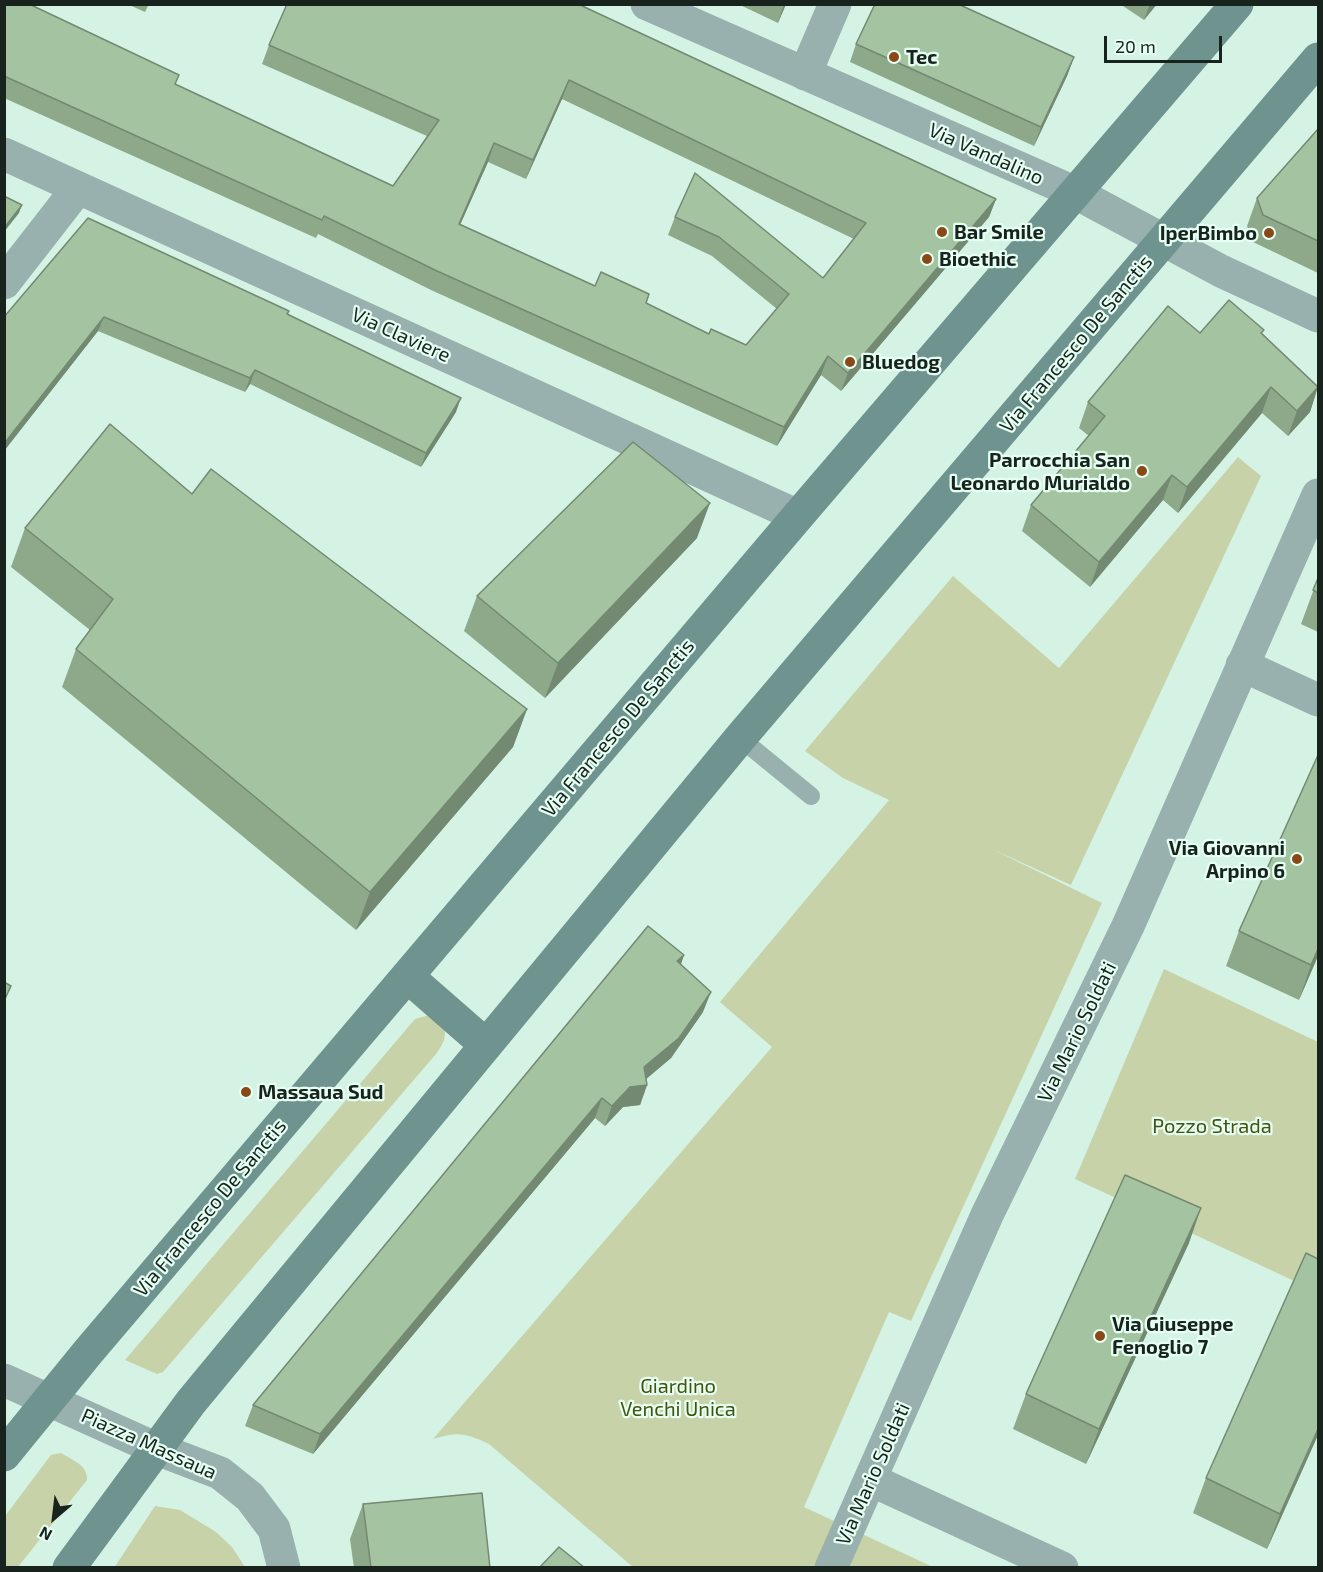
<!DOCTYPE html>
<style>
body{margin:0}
#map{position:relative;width:1323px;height:1572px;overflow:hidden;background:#d4f3e4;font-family:"Exo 2",sans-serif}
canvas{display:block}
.frame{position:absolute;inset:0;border:6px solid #18231e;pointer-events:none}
.north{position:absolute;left:24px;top:1488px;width:60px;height:60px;-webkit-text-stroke:4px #e6fff3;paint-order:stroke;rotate:208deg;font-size:16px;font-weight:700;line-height:24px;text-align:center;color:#18231e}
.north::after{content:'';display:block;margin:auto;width:21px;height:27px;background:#18231e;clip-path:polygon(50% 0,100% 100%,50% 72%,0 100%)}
.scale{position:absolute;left:1104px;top:36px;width:118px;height:27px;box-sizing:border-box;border:3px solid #18231e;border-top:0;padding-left:8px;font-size:18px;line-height:21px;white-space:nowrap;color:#18231e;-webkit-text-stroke:4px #e6fff3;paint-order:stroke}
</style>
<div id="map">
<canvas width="1323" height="1572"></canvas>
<div class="frame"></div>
<div class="north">N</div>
<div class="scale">20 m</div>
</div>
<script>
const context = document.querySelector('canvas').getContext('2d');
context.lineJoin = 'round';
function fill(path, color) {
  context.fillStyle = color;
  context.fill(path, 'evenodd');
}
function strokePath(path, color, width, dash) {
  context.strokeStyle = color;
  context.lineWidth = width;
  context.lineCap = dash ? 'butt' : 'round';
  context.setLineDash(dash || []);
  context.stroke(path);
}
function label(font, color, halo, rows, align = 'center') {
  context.font = font + ' "Exo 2",sans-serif';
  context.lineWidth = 4.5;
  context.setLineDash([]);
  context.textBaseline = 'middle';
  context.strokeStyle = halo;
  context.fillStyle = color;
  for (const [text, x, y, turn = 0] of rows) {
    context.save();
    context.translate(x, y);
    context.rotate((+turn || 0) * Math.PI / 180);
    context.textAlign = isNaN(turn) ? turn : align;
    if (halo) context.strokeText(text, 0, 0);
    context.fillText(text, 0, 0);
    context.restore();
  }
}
fill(new Path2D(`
 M 1238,457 L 1261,476 L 1071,885 L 992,849 L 1102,903 L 911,1321 L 889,1312 L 804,1507 L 933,1567 L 633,1567 L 489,1444 C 466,1433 458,1431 433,1439 L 772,1047 L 720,1002 L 889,800 L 843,778 L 805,751 L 953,576 L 1059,668 Z
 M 1164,969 L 1318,1042 L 1318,1292 L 1075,1179 Z
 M 429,1015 L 444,1025 C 447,1038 443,1044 436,1054 L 163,1372 L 157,1374 L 125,1360 L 415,1019 Z
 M 61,1453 C 72,1460 88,1465 87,1480 L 18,1567 L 5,1567 L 5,1516 L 51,1455 Z
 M 155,1506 L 180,1510 L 216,1532 L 232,1547 L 245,1567 L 114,1568 Z`), '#c7d2a9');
strokePath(new Path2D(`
 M 740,738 L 811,796`), '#98b0ae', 18);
strokePath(new Path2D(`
 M 647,4 L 1074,192 L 1221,271 L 1318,316
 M 805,74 L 835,4
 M 4,154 L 798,516
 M 4,283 L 78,188
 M 1242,665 L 1318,700
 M 4,1380 L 157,1449 L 220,1473 L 250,1497 L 274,1529 L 284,1568
 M 871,1480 L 1062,1568
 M 831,1568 L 987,1215 L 1128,926 L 1318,495`), '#98b0ae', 33);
strokePath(new Path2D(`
 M 407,976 L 486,1045
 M 4,1455 L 88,1352 L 798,516 L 1237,4
 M 69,1568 L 191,1402 L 740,738 L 1318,59`), '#6f9490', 33);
fill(new Path2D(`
 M 4,4 L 393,186 L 427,136 L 262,64 L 269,45 L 578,4 L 996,199 L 989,217 L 841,391 L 821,375 L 777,446 L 431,290 L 318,234 L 316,238 L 4,98 ZM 562,99 L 854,239 L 823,278 L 675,217 L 668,235 L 712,256 L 777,309 L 746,345 L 709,334 L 646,303 L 595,286 L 460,225 L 488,162 L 526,179 Z
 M 127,4 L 149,4 L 145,12 Z
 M 738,4 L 786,4 L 778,23 Z
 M 1120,4 L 1157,4 L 1144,20 Z
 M 856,44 L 1074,57 L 1067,76 L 1034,146 L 850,62 Z
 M 1318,129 L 1318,273 L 1253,242 L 1247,226 L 1257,198 Z
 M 288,314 L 456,412 L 421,467 L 250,384 L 245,392 L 98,331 L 4,451 L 4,317 Z
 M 1200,333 L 1262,333 L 1318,386 L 1310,412 L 1288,436 L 1262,413 L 1178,513 L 1163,500 L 1090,587 L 1022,531 L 1031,505 L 1089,436 L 1079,428 L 1088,402 Z
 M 192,494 L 527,709 L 513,747 L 356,930 L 62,687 L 76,649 L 90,630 L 11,567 L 25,528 Z
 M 697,538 L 545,698 L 464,631 L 477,596 Z
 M 1318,578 L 1318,632 L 1301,624 Z
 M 1239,931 L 1318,956 L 1299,1000 L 1226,966 Z
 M 684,955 L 681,964 L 703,1012 L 671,1058 L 646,1079 L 647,1085 L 640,1105 L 623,1107 L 605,1126 L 595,1118 L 313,1454 L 245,1426 L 253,1405 Z
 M 1189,1243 L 1086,1464 L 1013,1429 L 1026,1394 Z
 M 1318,1259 L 1318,1435 L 1267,1549 L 1193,1513 L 1206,1478 Z
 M 363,1504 L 490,1568 L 354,1568 L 350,1539 Z`), '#8da98a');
fill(new Path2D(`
 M 784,4 L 786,4 L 778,23 Z
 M 1150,4 L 1157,4 L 1144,20 Z
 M 1074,57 L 1067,76 L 1034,146 L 1041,127 Z
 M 569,80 L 562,99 L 526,179 L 533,160 Z
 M 494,143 L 488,162 L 452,243 L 459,224 Z
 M 996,199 L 989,217 L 841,391 L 848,373 Z
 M 22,205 L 19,213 L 4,232 L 4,228 Z
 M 104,317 L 98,331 L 4,451 L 4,444 L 14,431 Z
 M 828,356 L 821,375 L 777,446 L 784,427 Z
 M 255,370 L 250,384 L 245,392 L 250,378 Z
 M 1271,387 L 1262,413 L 1178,513 L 1187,487 Z
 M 1318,387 L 1310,412 L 1288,436 L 1297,411 Z
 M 461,398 L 456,412 L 421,467 L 426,453 Z
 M 1172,475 L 1163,500 L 1090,587 L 1099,562 Z
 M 710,503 L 697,538 L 545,698 L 558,663 Z
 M 527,709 L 513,747 L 356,930 L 370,892 Z
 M 1318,949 L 1318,956 L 1299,1000 L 1311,965 Z
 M 684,955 L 677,975 L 677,961 Z
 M 711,992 L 703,1012 L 671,1058 L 638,1086 L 647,1085 L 640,1105 L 623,1107 L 605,1126 L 612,1106 L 630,1087 L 644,1067 Z
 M 602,1098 L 595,1118 L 313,1454 L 320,1434 Z
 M 1201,1208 L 1189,1243 L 1086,1464 L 1099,1429 Z
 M 1318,1429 L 1318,1435 L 1267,1549 L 1280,1514 Z`), '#738971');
const building = new Path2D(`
 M 4,4 L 29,4 L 179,75 L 175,84 L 393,186 L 439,120 L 269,45 L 287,4 L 578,4 L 996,199 L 848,373 L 828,356 L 784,427 L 437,271 L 324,216 L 322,220 L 4,76 ZM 569,80 L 866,223 L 823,278 L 695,173 L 675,217 L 719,237 L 789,294 L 746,345 L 711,329 L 709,334 L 646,303 L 649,294 L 601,272 L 595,286 L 459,224 L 494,143 L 533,160 Z
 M 875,4 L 958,4 L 1074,57 L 1041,127 L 856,44 Z
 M 1318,129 L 1318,241 L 1263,215 L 1257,198 Z
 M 4,196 L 22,205 L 4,228 Z
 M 88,218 L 289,311 L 287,314 L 461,398 L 426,453 L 255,370 L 250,378 L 104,317 L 14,431 L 4,444 L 4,317 Z
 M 1229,300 L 1264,330 L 1261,333 L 1318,387 L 1297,411 L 1271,387 L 1187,487 L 1172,475 L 1099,562 L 1031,505 L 1105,416 L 1088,402 L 1168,306 L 1200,333 Z
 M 110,424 L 192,494 L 211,469 L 527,709 L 370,892 L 76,649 L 113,599 L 25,528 Z
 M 633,442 L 710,503 L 558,663 L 477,596 Z
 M 1318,578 L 1318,593 L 1313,590 Z
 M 1318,755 L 1318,949 L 1311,965 L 1239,931 Z
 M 648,926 L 684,955 L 677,961 L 711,992 L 679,1038 L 644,1067 L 647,1085 L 630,1087 L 612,1106 L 602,1098 L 320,1434 L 253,1405 Z
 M 4,982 L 11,986 L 4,1001 Z
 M 1125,1175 L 1201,1208 L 1099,1429 L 1026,1394 Z
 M 1306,1253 L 1318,1259 L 1318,1429 L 1280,1514 L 1206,1478 Z
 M 482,1493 L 490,1568 L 371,1568 L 363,1504 Z
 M 559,1547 L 585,1568 L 539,1568 Z`);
fill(building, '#a4c4a1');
strokePath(building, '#738971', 1.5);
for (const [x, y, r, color] of [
 [894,57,6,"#8a4818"],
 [942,232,6,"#8a4818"],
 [1269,233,6,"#8a4818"],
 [927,259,6,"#8a4818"],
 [850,362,6,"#8a4818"],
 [1142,471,6,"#8a4818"],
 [1297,859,6,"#8a4818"],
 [246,1092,6,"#8a4818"],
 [1100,1336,6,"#8a4818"]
]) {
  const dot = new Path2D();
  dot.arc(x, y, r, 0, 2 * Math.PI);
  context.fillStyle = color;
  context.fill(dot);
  strokePath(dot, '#e6fff3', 2);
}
label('bold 20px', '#18231e', '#e6fff3', [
 ["Tec",906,57],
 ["Bar Smile",954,232],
 ["IperBimbo",1257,233,"right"],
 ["Bioethic",939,259],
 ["Bluedog",862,362],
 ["Parrocchia San",1130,460,"right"],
 ["Leonardo Murialdo",1130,483,"right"],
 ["Via Giovanni",1285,848,"right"],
 ["Arpino 6",1285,871,"right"],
 ["Massaua Sud",258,1092],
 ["Via Giuseppe",1112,1324],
 ["Fenoglio 7",1112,1347]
], 'left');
label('20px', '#18231e', '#e6fff3', [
 ["Via Vandalino",986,154,24],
 ["Via Claviere",401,335,24],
 ["Via Francesco De Sanctis",1076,344,-50],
 ["Via Francesco De Sanctis",618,728,-50],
 ["Via Mario Soldati",1077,1032,-64],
 ["Via Francesco De Sanctis",210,1208,-50],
 ["Piazza Massaua",149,1444,24],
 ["Via Mario Soldati",873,1474,-66]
]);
label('20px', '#45510c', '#e6fff3', [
 ["Pozzo Strada",1212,1126],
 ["Giardino",678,1386],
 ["Venchi Unica",678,1409]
]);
</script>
